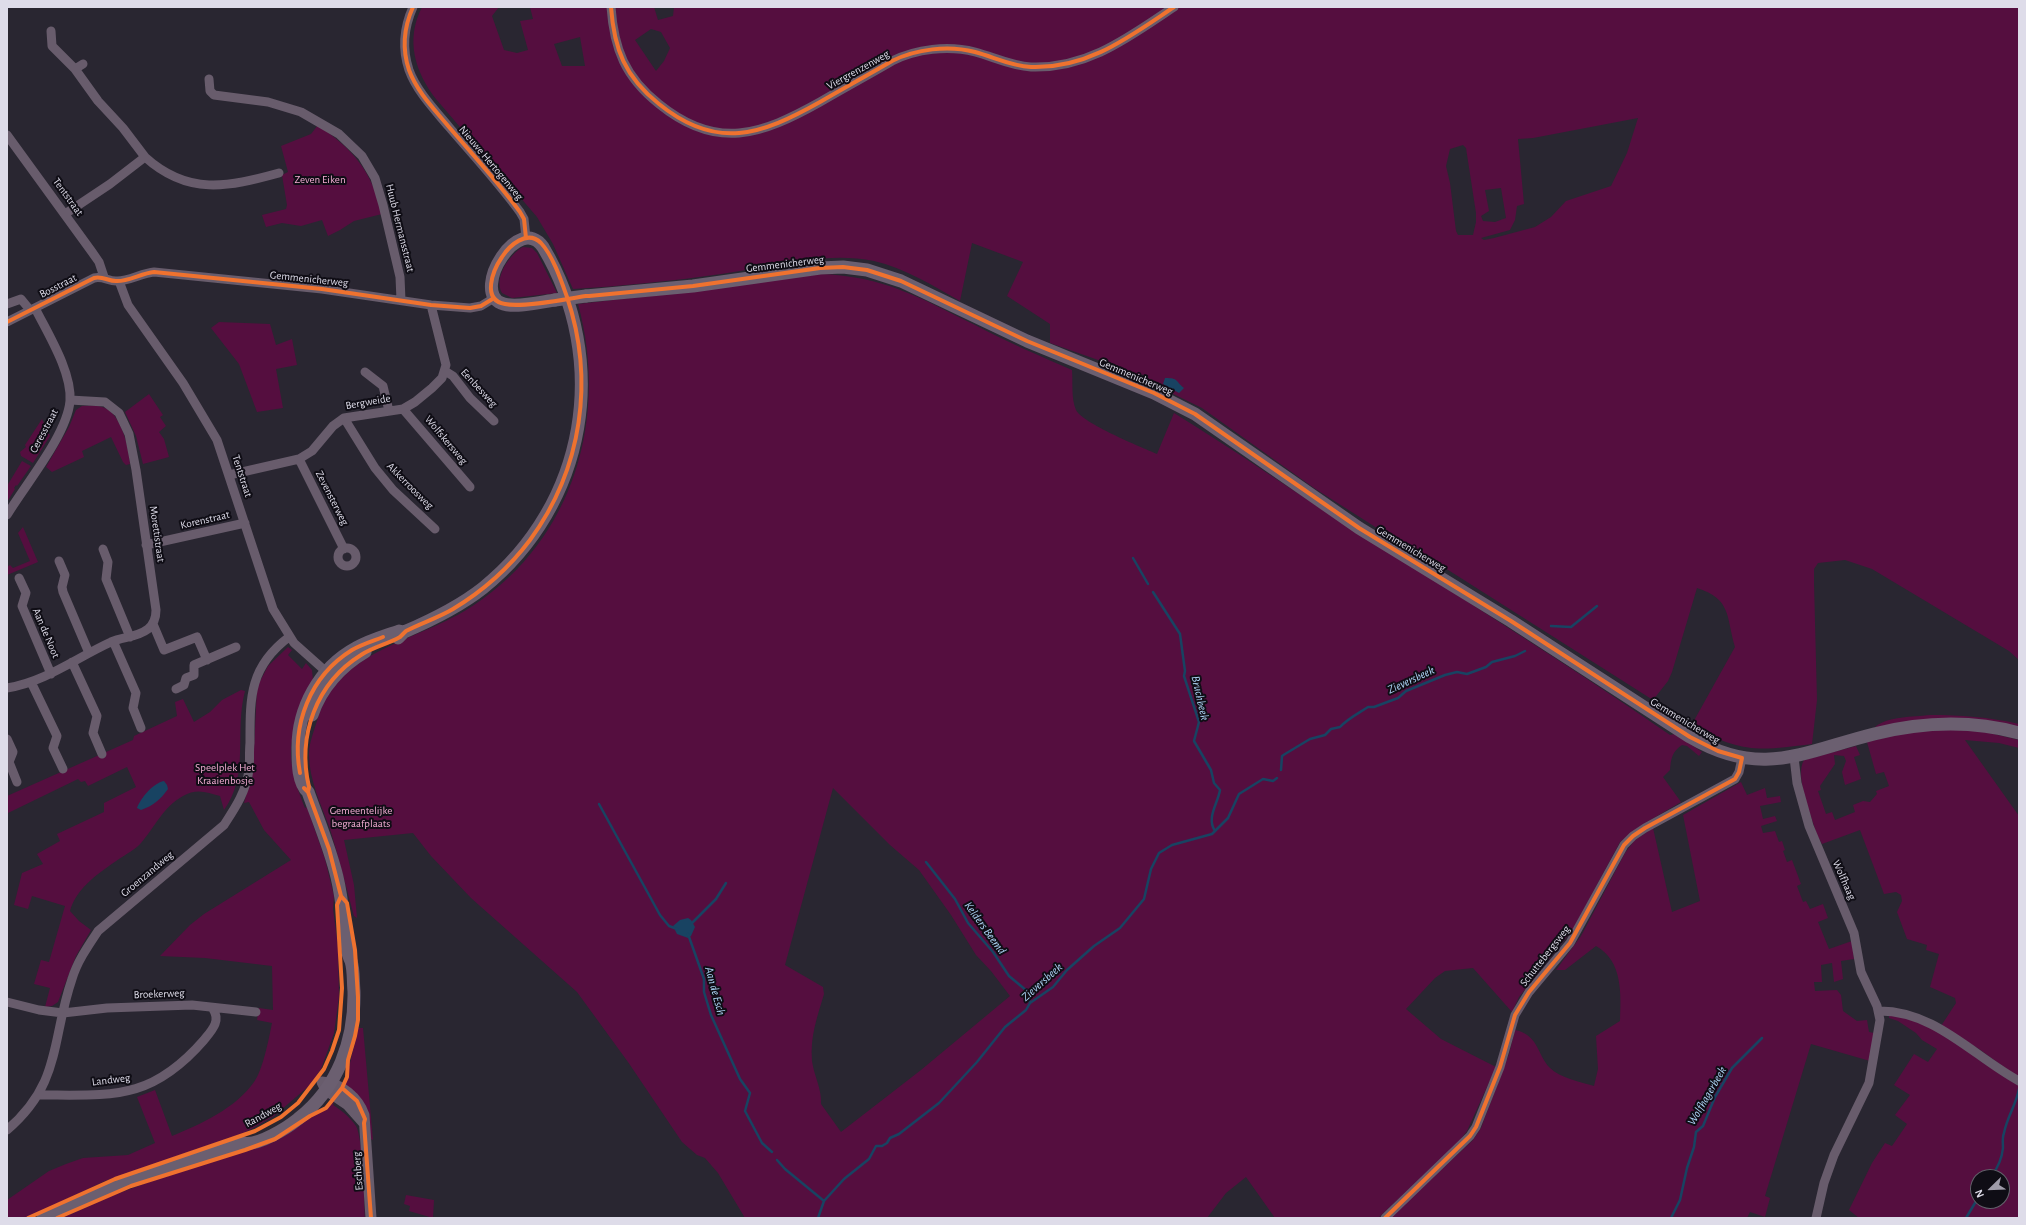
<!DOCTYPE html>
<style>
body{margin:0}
#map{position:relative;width:2026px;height:1225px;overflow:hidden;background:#292631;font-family:"Alegreya Sans",sans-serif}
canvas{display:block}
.frame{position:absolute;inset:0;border:8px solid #dedce9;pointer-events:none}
.north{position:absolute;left:1970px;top:1169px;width:40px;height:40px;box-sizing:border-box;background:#0f0d15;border:1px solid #62606a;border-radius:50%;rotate:247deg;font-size:11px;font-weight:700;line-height:16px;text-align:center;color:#dedce9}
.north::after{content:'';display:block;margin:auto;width:14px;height:18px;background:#9f9ca9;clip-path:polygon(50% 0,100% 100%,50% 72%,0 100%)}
</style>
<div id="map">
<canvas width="2026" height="1225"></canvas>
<div class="frame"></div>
<div class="north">N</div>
</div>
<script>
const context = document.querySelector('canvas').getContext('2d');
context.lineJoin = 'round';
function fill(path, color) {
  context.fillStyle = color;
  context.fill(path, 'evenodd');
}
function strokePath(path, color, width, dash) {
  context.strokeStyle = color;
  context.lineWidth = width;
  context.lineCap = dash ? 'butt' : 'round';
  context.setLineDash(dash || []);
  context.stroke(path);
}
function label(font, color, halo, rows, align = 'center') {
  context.font = font + ' "Alegreya Sans",sans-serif';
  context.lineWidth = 4;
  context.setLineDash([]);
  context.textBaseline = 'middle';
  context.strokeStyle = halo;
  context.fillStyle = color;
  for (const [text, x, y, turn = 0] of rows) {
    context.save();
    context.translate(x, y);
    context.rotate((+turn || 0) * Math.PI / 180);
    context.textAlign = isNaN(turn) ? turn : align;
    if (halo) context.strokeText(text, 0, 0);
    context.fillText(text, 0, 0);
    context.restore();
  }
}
fill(new Path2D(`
 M 422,7 L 499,7 L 492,16 L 504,50 L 517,53 L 528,50 L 520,21 L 533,19 L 530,7 L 654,7 L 658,20 L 673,16 L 674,7 L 2019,7 L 2019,660 L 2009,651 L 1872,569 L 1845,560 L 1818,563 L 1814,569 L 1814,583 L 1817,700 L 1812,744 C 1757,751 1742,753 1691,726 L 1735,647 C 1726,617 1732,599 1697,588 L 1672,672 L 1668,681 L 1653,700 L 1423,554 L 1421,556 L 1314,488 L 1202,408 L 1153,384 L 1145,375 L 1123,372 L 1118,367 L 1050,343 L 1050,324 L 1007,296 L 1023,262 L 972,243 L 960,301 C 934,286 904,268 874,261 C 825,251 770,267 721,274 C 672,281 622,286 573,289 L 553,244 L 537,217 L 436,99 C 415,72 405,40 422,7 ZM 651,29 L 661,32 L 670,48 L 664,61 L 656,71 L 635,40 ZM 580,37 L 585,66 L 562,66 L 554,44 ZM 1638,118 L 1627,153 L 1611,186 L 1566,201 L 1551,217 L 1535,227 L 1494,238 L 1484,240 L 1481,238 L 1510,230 L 1515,220 L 1517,206 L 1524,204 L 1518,139 L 1533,138 ZM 1463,145 L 1466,148 L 1476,213 L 1476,222 L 1473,235 L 1458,235 L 1456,231 L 1450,183 L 1446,166 L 1450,149 ZM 1501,188 L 1506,218 L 1495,222 L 1483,221 L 1481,216 L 1489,211 L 1485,190 Z
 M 318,125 C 354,151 371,169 382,214 L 354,221 L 340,230 L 328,236 L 322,220 L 301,226 L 282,223 L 266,227 L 262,215 L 286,209 L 287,205 L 282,175 L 288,172 L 281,146 L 311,134 Z
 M 523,247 L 532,248 L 537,253 L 557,293 L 512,298 L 502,293 C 493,278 510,254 523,247 Z
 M 820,274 C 884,276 920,298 975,325 C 1007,342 1040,356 1072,370 C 1073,382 1071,399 1076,410 C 1082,423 1141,447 1157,454 L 1174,413 C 1236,451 1296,493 1357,532 C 1462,598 1567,664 1670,735 L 1675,734 L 1702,752 L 1699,756 L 1687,746 L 1682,745 C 1672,752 1671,758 1670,770 L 1663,777 L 1681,802 L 1640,826 L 1620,842 L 1573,929 L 1519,997 L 1512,1012 L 1473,968 L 1445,971 L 1435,978 L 1406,1009 L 1441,1039 L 1496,1067 L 1467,1131 L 1457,1144 L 1378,1218 L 1275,1218 L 1246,1177 L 1226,1193 L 1207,1218 L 745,1218 L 718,1173 L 705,1158 L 697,1155 L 682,1142 L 628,1062 L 577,992 L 471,898 L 431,856 L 413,833 L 344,840 L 354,885 L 357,918 L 354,916 C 346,887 339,858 330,829 C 321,804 309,780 309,754 C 309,743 314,731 317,721 C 339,647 418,643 474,605 C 574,539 609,417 578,304 L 701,290 ZM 833,788 L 890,845 L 919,870 L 951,915 L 976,955 L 991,971 L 1010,996 L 921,1070 L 841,1132 L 821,1104 C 822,1089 814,1076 812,1061 C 810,1036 817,1018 824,994 L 823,987 L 785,965 Z
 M 219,322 L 270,324 L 276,345 L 292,339 L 297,365 L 276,369 L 283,408 L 257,412 L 239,364 L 211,328 Z
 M 149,394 L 163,415 L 160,417 L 166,426 L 159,432 L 164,439 L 169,457 L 143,464 L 136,436 L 125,412 Z
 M 82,406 C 90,405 101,405 107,409 C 122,418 129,448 130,464 L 126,465 L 123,462 L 111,437 L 82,451 L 84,457 L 52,472 L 46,467 L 69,427 L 76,410 Z
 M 42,419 L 50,436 L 33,463 L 21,456 L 20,452 L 26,447 L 25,445 Z
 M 22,461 L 31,466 L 17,486 L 16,485 L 14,488 L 15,489 L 7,502 L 7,486 Z
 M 23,527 L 38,562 L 7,575 L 7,567 L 10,565 L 13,568 L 30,561 L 18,533 Z
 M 288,647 L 292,650 L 288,655 L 302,669 L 306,663 L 312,670 L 313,680 C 307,699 295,722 292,741 C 288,763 297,788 305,808 L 307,807 L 325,859 L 334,896 L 333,909 L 338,946 L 339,997 L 334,1033 L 321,1069 L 310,1085 L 274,1116 L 244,1133 L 105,1181 L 27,1218 L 7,1218 L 7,1200 L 49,1171 L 66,1164 L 83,1158 L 128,1155 L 155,1143 L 137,1097 L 155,1090 L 172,1136 C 201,1124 236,1108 254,1082 C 263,1070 269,1038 272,1023 L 257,1020 L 259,1008 L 273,1010 L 272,966 L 205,958 L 160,956 L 190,925 L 204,914 L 291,860 L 264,830 L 249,802 L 244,803 L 253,770 L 257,687 L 268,666 Z
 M 241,690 L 245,691 C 234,732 250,774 224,810 L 220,796 C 207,792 196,788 183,796 C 163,807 155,827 141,843 C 135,850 126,854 119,859 C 100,872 76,888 70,911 L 79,921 L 91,930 L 76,956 L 58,1002 L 52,1006 L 45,1007 L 50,988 L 34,984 L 41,960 L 49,962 L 65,906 L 32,896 L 28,909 L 14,905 L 22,873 L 43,864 L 37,854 L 60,841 L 57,834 L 104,812 L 104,803 L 136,787 L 127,767 L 88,786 L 85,781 L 81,782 L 78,779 L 8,813 L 7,796 L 133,740 L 134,736 L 177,716 L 175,702 L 183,699 L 194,722 L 210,712 L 222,700 Z
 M 1930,715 C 1961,715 1989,717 2019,724 L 2019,728 L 1875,727 C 1888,716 1913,717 1930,715 Z
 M 1937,729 L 1981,731 L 2019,740 L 2019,748 L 1999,743 L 1965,740 L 2019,816 L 2019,1078 L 1979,1049 L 1941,1026 L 1956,1003 L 1955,998 L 1930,987 L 1939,954 L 1926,950 L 1927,945 L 1907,939 L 1897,912 L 1902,901 L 1901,895 L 1896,892 L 1884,894 L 1860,830 L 1822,844 L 1817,835 C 1812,817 1794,776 1804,760 L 1856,746 L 1860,755 L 1854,757 L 1861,779 L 1845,785 L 1842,772 L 1846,761 L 1844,756 L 1834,755 L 1835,764 L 1820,786 L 1821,790 L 1818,791 L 1826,814 L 1832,812 L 1835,820 L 1855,812 L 1853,805 L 1863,801 L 1870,802 L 1877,794 L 1876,791 L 1889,786 L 1884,772 L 1876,774 L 1867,742 L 1915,730 Z
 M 1741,782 L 1747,795 L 1765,788 L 1767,798 L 1780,796 L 1781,802 L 1760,806 L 1763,819 L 1775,816 L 1777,821 L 1761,826 L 1763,833 L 1775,831 L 1779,842 L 1782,841 L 1785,850 L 1783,851 L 1787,862 L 1792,860 L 1801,884 L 1797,886 L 1803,902 L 1806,901 L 1810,909 L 1823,904 L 1828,918 L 1818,922 L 1829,949 L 1852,941 L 1854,959 L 1841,961 L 1843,979 L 1834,982 L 1832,963 L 1821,965 L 1822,982 L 1814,982 L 1815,991 L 1837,990 L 1841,995 L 1843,1011 L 1857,1021 L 1867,1020 L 1869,1032 L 1874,1033 L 1870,1061 L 1811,1044 L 1765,1196 L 1770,1198 L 1765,1217 L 1750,1212 L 1747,1218 L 1390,1218 L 1473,1140 L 1481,1128 L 1509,1054 L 1515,1030 C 1539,1035 1537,1055 1550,1068 C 1560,1078 1581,1082 1594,1086 L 1598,1069 L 1596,1036 L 1620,1021 C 1621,994 1623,961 1596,946 L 1565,970 L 1556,970 L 1581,936 L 1625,853 L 1634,841 L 1653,828 L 1672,912 L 1700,901 L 1683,815 Z
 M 1889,1014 L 1922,1021 L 2019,1083 L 2019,1218 L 1859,1218 L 1849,1210 L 1872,1163 L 1885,1143 L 1892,1146 L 1907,1124 L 1895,1115 L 1910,1095 L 1894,1085 L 1914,1054 L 1928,1062 L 1937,1049 L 1922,1040 L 1916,1033 L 1898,1021 L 1889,1018 ZM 1978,1177 L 2002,1177 L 2002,1201 L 1978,1201 Z
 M 358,1028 L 363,1028 L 373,1140 L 371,1139 L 345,1085 Z
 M 334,1102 L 333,1105 C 341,1110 350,1117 356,1126 C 363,1138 364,1200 365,1218 L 62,1218 L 111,1196 L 168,1175 L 255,1148 L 326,1109 Z
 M 406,1195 L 434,1200 L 433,1218 L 409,1211 L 410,1206 L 404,1204 Z`), '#550e3f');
fill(new Path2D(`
 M 1165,378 C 1179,378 1175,381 1184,388 L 1179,393 L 1163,384 Z
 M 164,781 L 167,785 L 168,789 C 161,799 153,806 141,810 L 137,808 C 141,798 153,783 164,781 Z
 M 688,918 L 691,920 L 695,927 L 691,936 L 688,938 L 677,934 L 673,926 L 680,920 Z`), '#184362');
strokePath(new Path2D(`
 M 1133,558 L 1148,584
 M 1153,592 L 1180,634 L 1185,671 L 1184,676 L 1199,722 L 1194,741 L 1211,770 L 1214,783 L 1220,790 C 1218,803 1206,818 1215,831
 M 1551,626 L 1571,627 L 1597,606
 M 1281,770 L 1282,756 L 1285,754 L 1310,739 L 1325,735 L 1331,729 L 1340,727 C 1347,719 1359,713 1368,707 L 1374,707 L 1398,698 L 1406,691 L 1445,675 L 1457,672 L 1467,674 L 1486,667 L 1492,662 L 1515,656 L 1525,651
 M 599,804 L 660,915 L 669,926 L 677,929
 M 926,862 L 955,899 L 968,923 L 993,952 L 1009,976 L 1027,991 L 1030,1003
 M 692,923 L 716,899 L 726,883
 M 688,934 L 704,979 L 704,992 L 711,1015 L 740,1079 L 750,1093 L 745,1111 L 762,1143 L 772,1152
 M 777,1160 L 785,1169 L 824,1201
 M 1991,1177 C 1997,1169 2002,1158 2003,1148 C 2003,1143 2002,1138 2004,1133 C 2007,1117 2016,1105 2019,1089
 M 818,1218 L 824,1201 L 844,1179 L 869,1159 L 876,1146 L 882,1146 L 887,1143 L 890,1138 L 899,1134 L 939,1103 L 977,1062 L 1005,1027 L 1026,1010 L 1030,1003 L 1053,987 L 1067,970 L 1094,946 L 1120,928 L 1144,899 L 1151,869 L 1159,853 L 1172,845 L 1212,834 L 1228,818 L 1239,794 L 1263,779 L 1273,781 L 1277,778
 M 1671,1218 L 1680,1200 L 1687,1168 L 1694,1147 L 1696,1132 L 1703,1126 L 1715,1097 L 1732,1068 L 1762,1038
 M 1966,1218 L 1978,1198`), '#184362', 2.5);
strokePath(new Path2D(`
 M 413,7 C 404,27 402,49 409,70 C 417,92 435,110 449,127 C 473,155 498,182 520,212 L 524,219 L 526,238
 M 611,7 C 614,49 625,77 659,104 C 717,151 761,135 820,102 C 844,88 868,75 892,61 C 916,49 948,45 975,52 C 994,57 1011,66 1031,67 C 1088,69 1129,37 1174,7
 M 51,31 L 52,46 L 75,69
 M 83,64 L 75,69 L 98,101 L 123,128 L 145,157
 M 209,79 L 210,91 L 214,95 L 268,102 L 301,112 L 339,134 L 362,156 L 375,178 L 383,205 L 400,277 L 401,300
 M 7,135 L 92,252 L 99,262 L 104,277
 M 65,214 L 110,184 L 145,157 C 188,196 228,187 279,173
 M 119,281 L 128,305 L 183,383 L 217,440 L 273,609 L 294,643 L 331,676
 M 7,304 L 21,299 L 30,310
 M 7,322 L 94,278 C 103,276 108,281 116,281 C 127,282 142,273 154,272 L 322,289 L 431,305 L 470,308 L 481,306 L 494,298
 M 445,371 L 453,376 L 470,398 L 494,421
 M 365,372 L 383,386 L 389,411
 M 403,409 L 470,487
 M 344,418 L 375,468 L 393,490 L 435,529
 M 299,459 L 344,549
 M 229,475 L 299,459 L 312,451 L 333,426 L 344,418 L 403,409 L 415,402 L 432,388 L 442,378 L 446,365 L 431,305
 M 7,515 C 25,485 67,435 70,401 C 72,372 48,334 35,308
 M 146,545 L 245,523
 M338 557a9 9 0 1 1 18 0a9 9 0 1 1-18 0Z
 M 103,549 L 108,562 L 106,579 L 130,637
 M 59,561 L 65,575 L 62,587 L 63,592 L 89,653
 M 19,578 L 26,593 L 22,606 L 51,674
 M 153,624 L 164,650 L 197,637 L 207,660
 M 113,641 L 136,693 L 133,708 L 141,728
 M 72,662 L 97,716 L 93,733 L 102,754
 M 31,682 L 57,736 L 53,748 L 63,769
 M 7,688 C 45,682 76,658 111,642 C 123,637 138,637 148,629 C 154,624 156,618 156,610 L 136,470 L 129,434 L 119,413 L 105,402 L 70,400
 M 176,689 L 184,685 L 186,678 L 194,675 L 194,665 L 236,647
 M 7,739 L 13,752 L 9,762 L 17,782
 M 1794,757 L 1797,783 L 1809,826 L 1854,933 L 1861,972 L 1877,1006 L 1880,1020 L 1869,1083 L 1834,1155 L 1824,1183 L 1816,1218
 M 7,1002 L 39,1010 L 63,1013 L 107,1008 L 192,1005 L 256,1012
 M 1878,1011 C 1934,1010 1973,1056 2019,1081
 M 39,1095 C 113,1095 151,1101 204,1040 C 212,1030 221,1021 213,1009
 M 7,1130 C 62,1083 51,1040 72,979 C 77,962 88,946 98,931 L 224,825 C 235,808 246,792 249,770 C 250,762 249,752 250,743 C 250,698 249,667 289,637
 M 1385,1218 L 1470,1136 L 1476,1127 L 1500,1067 L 1515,1015 L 1529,992 L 1570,943 L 1624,845 L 1633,836 L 1645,828 L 1735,779 L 1739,772 L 1742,758`), '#685c6c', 9);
strokePath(new Path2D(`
 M 364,1123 L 348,1105 L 326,1090 L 322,1082 C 341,1083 358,1098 364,1115 L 371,1218`), '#685c6c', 11);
strokePath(new Path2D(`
 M 586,296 L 693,286 L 820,268 L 843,267 L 867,270 L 901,281 L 1027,341 L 1154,393 L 1195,414 L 1359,528 L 1511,621 L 1690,737 C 1762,779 1802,752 1874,734 C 1922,722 1971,720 2019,733
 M 398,638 L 404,632 C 432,620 459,607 483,588 C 587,504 611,361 543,247 C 519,212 471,290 501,303 C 514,309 541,302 555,300
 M 312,715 C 321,688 341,666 365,652
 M 43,1218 L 131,1179 L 244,1143 C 258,1146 287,1128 298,1119 C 338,1088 355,1040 354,991 C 353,982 354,970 351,961 C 350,958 348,956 348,952 C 344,927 343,902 337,877 C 330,848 318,820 308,792 C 298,783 298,763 298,751 C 297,709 319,668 356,648 C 370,640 385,636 399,631 L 404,632`), '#6b5f70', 13);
strokePath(new Path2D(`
 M 555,300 L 586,296`), '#6b5f70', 13);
strokePath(new Path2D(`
 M 413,7 C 404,27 402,49 409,70 C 417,92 435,110 449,127 C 473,155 498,182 520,212 L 524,219 L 526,238
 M 611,7 C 614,49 625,77 659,104 C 717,151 761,135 820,102 C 844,88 868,75 892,61 C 916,49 948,45 975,52 C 994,57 1011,66 1031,67 C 1088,69 1129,37 1174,7
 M 7,322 L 94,278 C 103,276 108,281 116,281 C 127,282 142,273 154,272 L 322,289 L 431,305 L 470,308 L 481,306 L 494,298
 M 300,773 C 291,725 310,676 352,650 C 362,644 373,641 383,637
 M 308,792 L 309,787 C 297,736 316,683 361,655 C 373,647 388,644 400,637 C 402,635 404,633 406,631 C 421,623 438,618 453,609 C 483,591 509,568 530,540 C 582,469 595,380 567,297 C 561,280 553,256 541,243 C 527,229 509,246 502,257 C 493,270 481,300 505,304 C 522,308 566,299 586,296 L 589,296 L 693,286 L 820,268 L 843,267 L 867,270 L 901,281 L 1027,341 L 1154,393 L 1195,414 L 1359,528 L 1511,621 L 1690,737 L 1718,751 L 1742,758 L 1739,772 L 1735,779 L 1645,828 L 1633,836 L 1624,845 L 1570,943 L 1529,992 L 1515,1015 L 1500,1067 L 1476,1127 L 1470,1136 L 1385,1218
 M 342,1088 L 357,1101 L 365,1119 L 364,1123 L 371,1218
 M 28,1218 L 115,1179 L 255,1131 L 281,1117 L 298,1103 L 324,1069 L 332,1051 L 339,1030 L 342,988 L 337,905 L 341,896
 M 57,1218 L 131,1186 L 245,1150 L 275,1139 L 310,1116 L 326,1108 L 342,1088 L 347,1077 L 348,1060 L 355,1036 L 358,1020 L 358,997 L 355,950 L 347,903 L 341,896 L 329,849 L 308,792 L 304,788`), '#ef722f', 4);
label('11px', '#dedce9', '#0f0d15', [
 ["Viergrenzenweg",858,70,-29],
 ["Nieuwe Hertogenweg",491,163,50],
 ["Tentstraat",68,197,54],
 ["Huub Hermansstraat",400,228,76],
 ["Gemmenicherweg",785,264,-7],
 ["Gemmenicherweg",309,279,6],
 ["Bosstraat",58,286,-27],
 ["Gemmenicherweg",1136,377,23],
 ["Eenbesweg",479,388,47],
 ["Bergweide",368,402,-10],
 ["Ceresstraat",44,431,-62],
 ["Wolfskersweg",446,440,50],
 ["Tentstraat",242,476,72],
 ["Akkerroosweg",410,486,45],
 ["Zevensterweg",332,498,63],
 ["Korenstraat",205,520,-13],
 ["Morettistraat",157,534,82],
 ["Gemmenicherweg",1411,549,31],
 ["Aan de Noot",46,633,67],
 ["Gemmenicherweg",1685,721,31],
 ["Groenzandweg",147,874,-40],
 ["Wolfhaag",1844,880,66],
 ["Schuttebergsweg",1545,956,-52],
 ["Broekerweg",159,994,-2],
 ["Landweg",111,1080,-7],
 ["Randweg",263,1115,-29],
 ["Eschberg",358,1171,-94]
]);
label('11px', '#f4aed4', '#0f0d15', [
 ["Zeven Eiken",320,180],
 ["Speelplek Het",225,768],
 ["Kraaienbosje",225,781],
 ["Gemeentelijke",361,811],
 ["begraafplaats",361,824]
]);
label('italic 12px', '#aed6f7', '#0f0d15', [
 ["Zieversbeek",1411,680,-25],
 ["Bruchbeek",1200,698,77],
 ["Kelders Beemd",985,928,54],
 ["Zieversbeek",1042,982,-42],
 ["Aan de Esch",715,991,75],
 ["Wolfhagerbeek",1707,1096,-60]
]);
</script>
